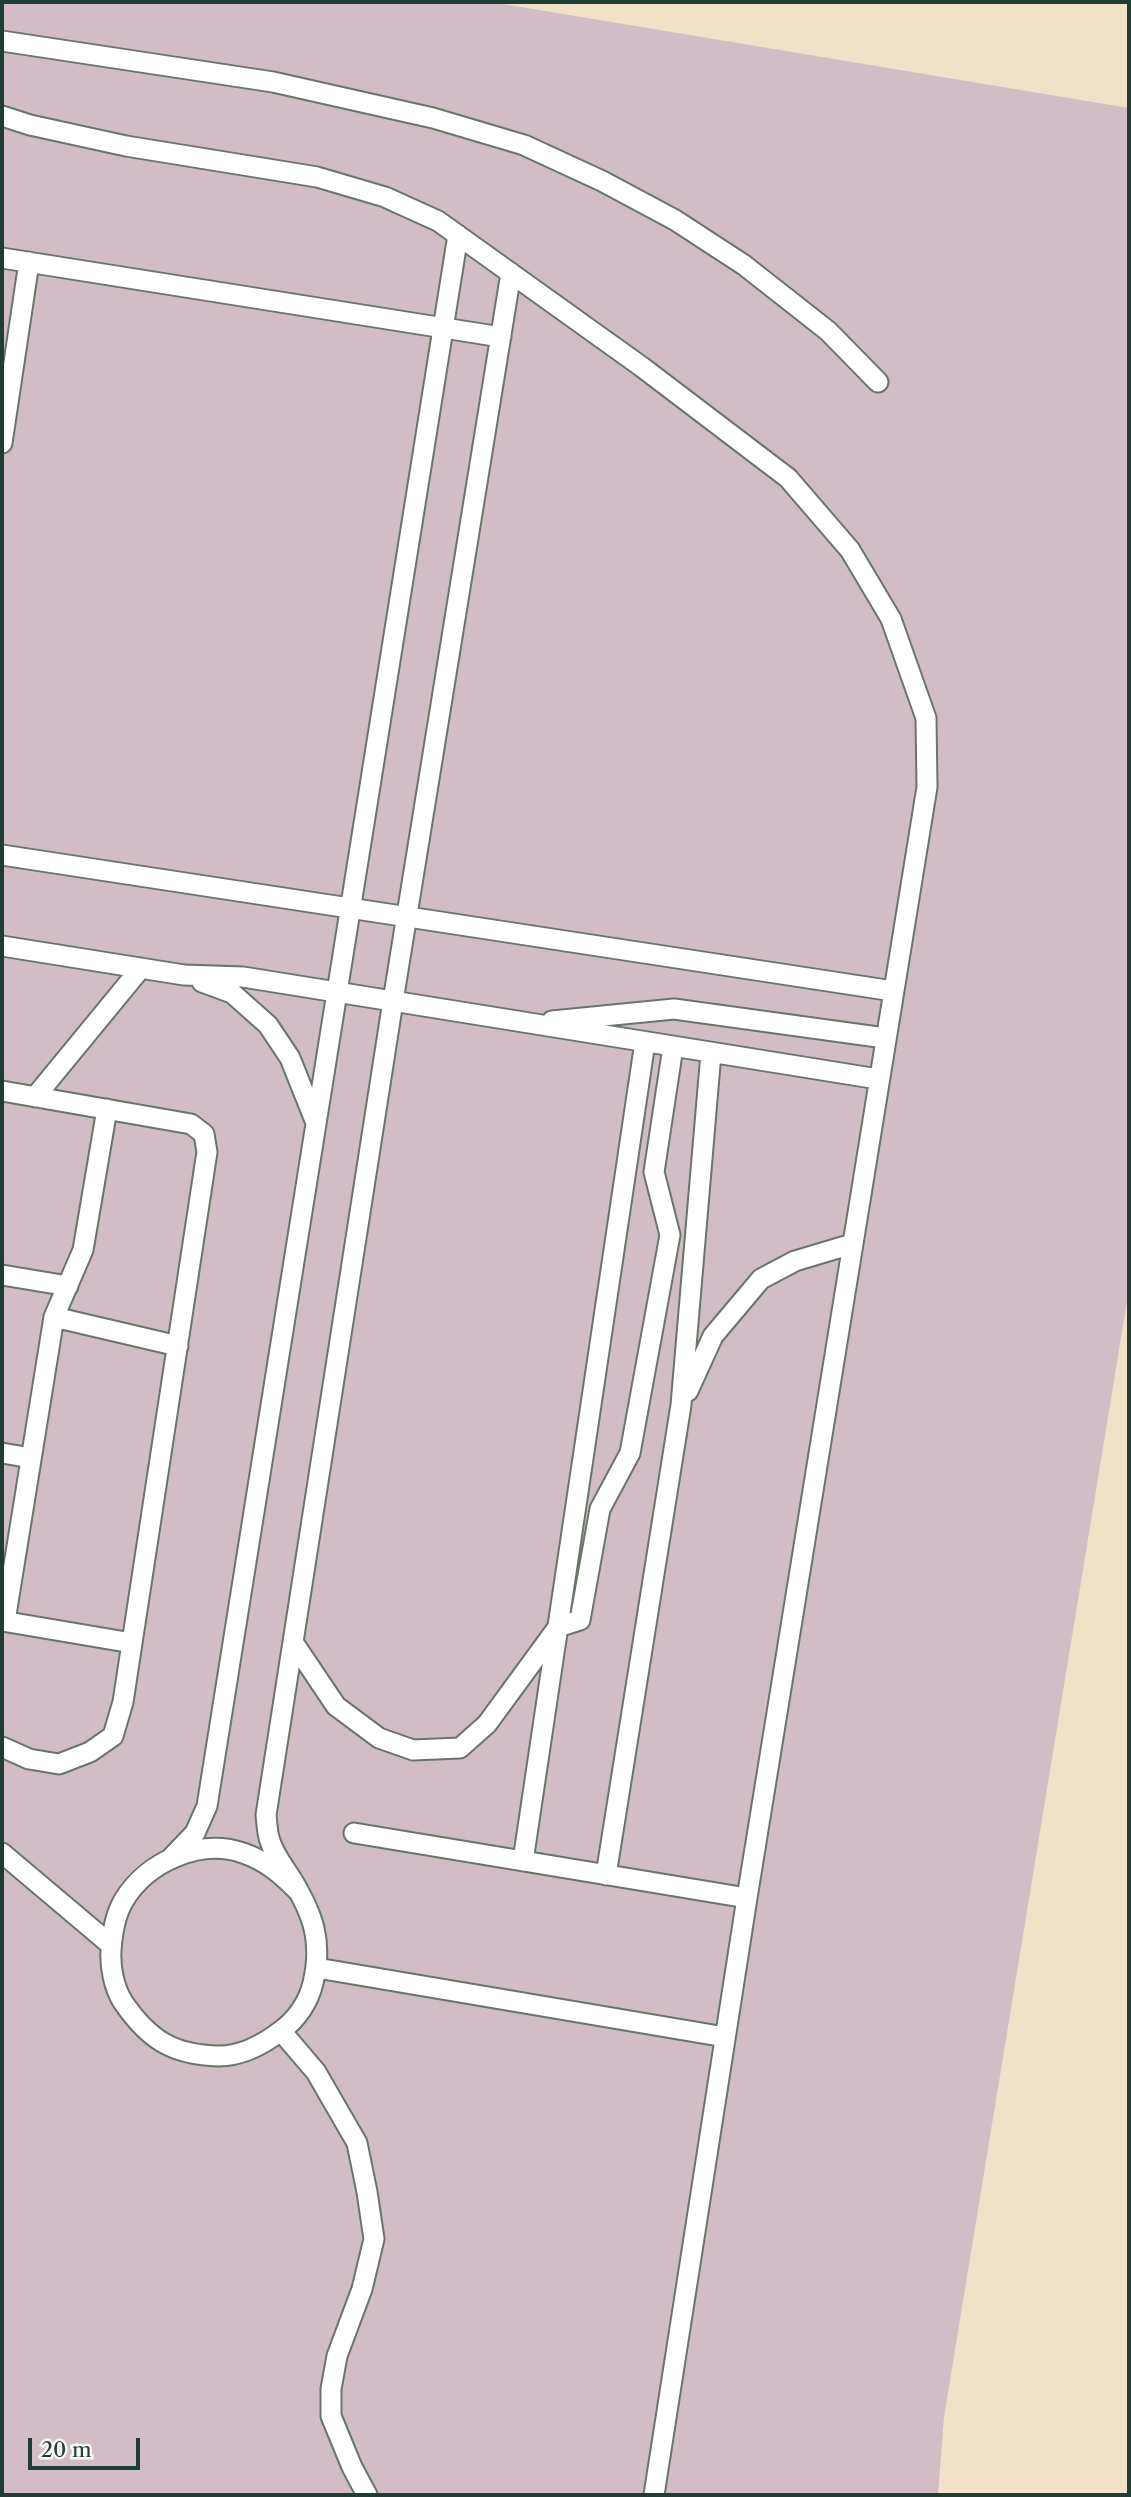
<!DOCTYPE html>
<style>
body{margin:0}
#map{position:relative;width:1131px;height:2497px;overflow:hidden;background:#f1e1c6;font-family:"Libre Caslon Text",serif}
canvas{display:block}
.frame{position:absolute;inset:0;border:4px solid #1f3d34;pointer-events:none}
.scale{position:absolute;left:28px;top:2438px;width:112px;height:32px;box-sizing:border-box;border:4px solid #1f3d34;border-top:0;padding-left:9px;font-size:21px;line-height:24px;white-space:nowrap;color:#1f3d34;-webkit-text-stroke:5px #f6f6f2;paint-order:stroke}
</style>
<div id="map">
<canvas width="1131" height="2497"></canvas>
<div class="frame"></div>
<div class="scale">20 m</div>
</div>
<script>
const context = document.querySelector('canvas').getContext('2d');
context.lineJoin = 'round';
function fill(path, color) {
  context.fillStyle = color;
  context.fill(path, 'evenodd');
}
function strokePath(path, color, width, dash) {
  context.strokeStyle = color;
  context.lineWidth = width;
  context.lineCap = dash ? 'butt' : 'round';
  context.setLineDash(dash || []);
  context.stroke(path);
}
fill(new Path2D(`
 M 2,2 L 491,2 L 1129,108 L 1129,1289 L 944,2417 L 938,2495 L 2,2495 Z`), '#d2bdc7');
const lane = new Path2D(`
 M 2,41 L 273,82 L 433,118 L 524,145 L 602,181 L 675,220 L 744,265 L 828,331 L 878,382
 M 2,116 L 30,125 L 126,146 L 317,177 L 385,197 L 438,221 L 642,367 L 788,478 L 850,550 L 891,619 L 926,718 L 927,787 L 747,1898 L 654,2495
 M 2,258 L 501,337
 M 2,443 L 29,262
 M 2,855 L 893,991
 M 2,946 L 184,975 L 243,977 L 878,1079
 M 202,982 L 232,993 L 268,1025 L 290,1058 L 316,1123
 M 552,1021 L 674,1009 L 885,1038
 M 2,1091 L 191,1124 L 204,1134 L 207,1152 L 123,1702 L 113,1736 L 90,1752 L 59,1764 L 29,1759 L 2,1747
 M 35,1097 L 141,968
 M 2,1275 L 68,1286
 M 54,1317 L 178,1346
 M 688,1391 L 713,1336 L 761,1279 L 795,1261 L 852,1244
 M 2,1453 L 31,1458
 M 2,1621 L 132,1643
 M 5,1621 L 54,1317 L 83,1250 L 107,1109
 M 293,1642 L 336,1706 L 379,1738 L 413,1750 L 460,1748 L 487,1724 L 558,1627 L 580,1620 L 600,1509 L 630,1453 L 670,1235 L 654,1172 L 673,1047
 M 354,1833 L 747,1898
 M 2,1853 L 111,1945
 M 172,1857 L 195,1833 L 207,1806 L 458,235
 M 523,1861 L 645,1042
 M 606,1875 L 681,1405 L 711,1053
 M 299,1892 C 282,1875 267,1861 243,1853 C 200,1838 147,1862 124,1900 C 115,1915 112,1934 111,1951 C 110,1967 114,1988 123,2002 C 149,2040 173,2055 219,2056 C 243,2056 264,2044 282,2030 C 297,2019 309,2001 313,1983 C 323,1941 313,1914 291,1878 C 283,1866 274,1854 270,1841 C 267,1833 267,1823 266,1815 L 393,1001 L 511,273
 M 317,1968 L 725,2037
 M 281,2031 L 316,2072 L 357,2143 L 367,2192 L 374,2239 L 362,2289 L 337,2356 L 331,2389 L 331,2416 L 352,2467 L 367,2495`);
strokePath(lane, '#687667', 23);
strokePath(lane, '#fff', 19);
</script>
